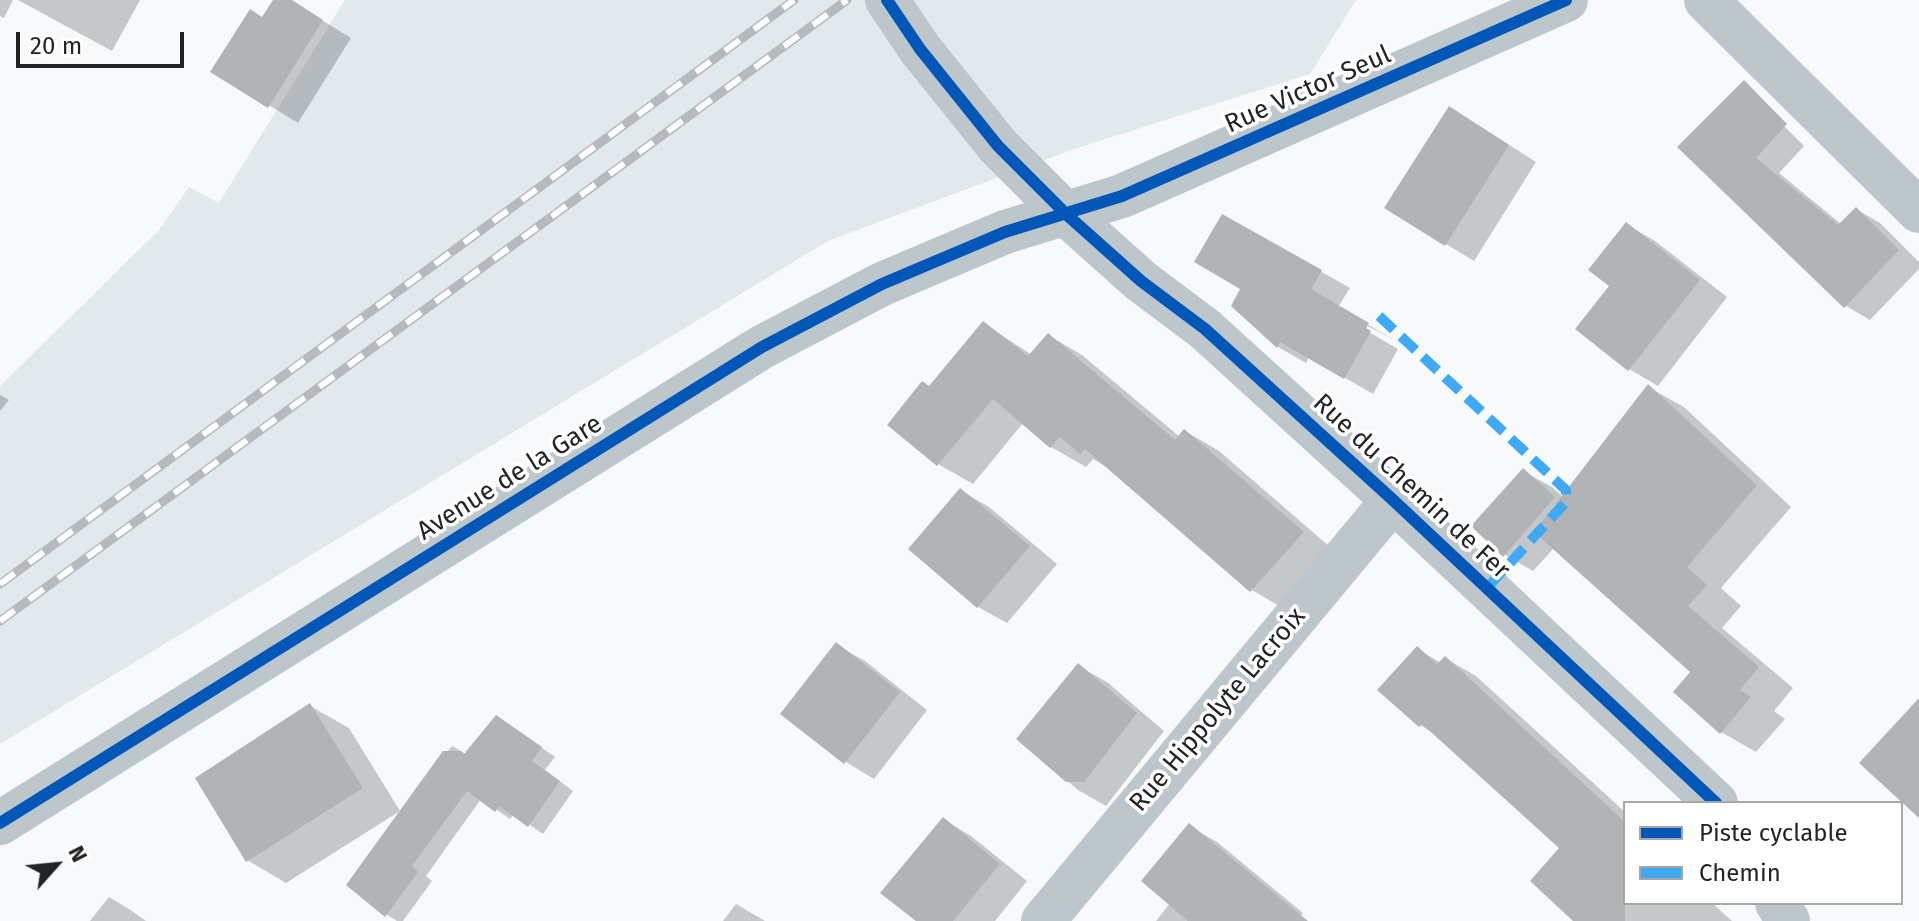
<!DOCTYPE html>
<style>
body{margin:0}
#map{position:relative;width:1919px;height:921px;overflow:hidden;background:#f7f9fb;font-family:"Fira Sans",sans-serif}
canvas{display:block}
.legend{position:absolute;left:1623px;top:801px;width:280px;height:104px;box-sizing:border-box;background:#fff;border:2px solid #a6a7a7;margin:0;padding:10px 14px;list-style:none;font-size:24px;color:#212324}
.legend li{display:flex;align-items:center;gap:16px;height:40px}
.legend b{width:40px;border:2px solid #a6a7a7}
.north{position:absolute;left:16px;top:825px;width:80px;height:80px;-webkit-text-stroke:6px #fff;paint-order:stroke;rotate:63deg;font-size:22px;font-weight:700;line-height:32px;text-align:center;color:#212324}
.north::after{content:'';display:block;margin:auto;width:28px;height:36px;background:#212324;clip-path:polygon(50% 0,100% 100%,50% 72%,0 100%)}
.scale{position:absolute;left:16px;top:32px;width:168px;height:36px;box-sizing:border-box;border:4px solid #212324;border-top:0;padding-left:10px;font-size:24px;line-height:28px;white-space:nowrap;color:#212324;-webkit-text-stroke:6px #fff;paint-order:stroke}
</style>
<div id="map">
<canvas width="1919" height="921"></canvas>
<ul class="legend">
<li><b style="height:10px;background:#0057b8"></b>Piste cyclable</li>
<li><b style="height:10px;background:#3fa9f5"></b>Chemin</li>
</ul>
<div class="north">N</div>
<div class="scale">20 m</div>
</div>
<script>
const context = document.querySelector('canvas').getContext('2d');
context.lineJoin = 'round';
function fill(path, color) {
  context.fillStyle = color;
  context.fill(path, 'evenodd');
}
function strokePath(path, color, width, dash) {
  context.strokeStyle = color;
  context.lineWidth = width;
  context.lineCap = dash ? 'butt' : 'round';
  context.setLineDash(dash || []);
  context.stroke(path);
}
function label(font, color, halo, rows, align = 'center') {
  context.font = font + ' "Fira Sans",sans-serif';
  context.lineWidth = 7;
  context.setLineDash([]);
  context.textBaseline = 'middle';
  context.strokeStyle = halo;
  context.fillStyle = color;
  for (const [text, x, y, turn = 0] of rows) {
    context.save();
    context.translate(x, y);
    context.rotate((+turn || 0) * Math.PI / 180);
    context.textAlign = isNaN(turn) ? turn : align;
    if (halo) context.strokeText(text, 0, 0);
    context.fillText(text, 0, 0);
    context.restore();
  }
}
fill(new Path2D(`
 M 345,0 L 1356,0 L 1310,74 L 1077,148 L 828,241 L 0,744 L 0,386 L 159,230 L 189,187 L 219,203 Z`), '#e2e9ed');
fill(new Path2D(`
 M 0,0 L 13,0 L 4,18 L 0,16 Z
 M 18,0 L 140,0 L 112,51 Z
 M 275,0 L 289,0 L 351,38 L 298,123 L 213,71 L 263,19 Z
 M 1762,104 L 1804,146 L 1779,173 L 1841,224 L 1856,209 L 1880,223 L 1919,262 L 1919,269 L 1870,320 L 1846,306 L 1680,147 Z
 M 1478,125 L 1536,162 L 1474,261 L 1446,244 Z
 M 1222,216 L 1350,288 L 1338,307 L 1396,341 L 1364,324 L 1362,328 L 1398,349 L 1373,394 L 1309,357 L 1306,363 L 1278,347 L 1233,306 L 1243,289 Z
 M 1626,224 L 1655,241 L 1727,297 L 1658,386 L 1629,369 L 1578,328 L 1612,285 Z
 M 983,323 L 1032,355 L 1048,335 L 1082,355 L 1180,437 L 1185,431 L 1219,451 L 1337,553 L 1286,610 L 1252,590 L 1114,471 L 1093,459 L 1086,467 L 1051,447 L 1023,423 L 973,484 L 938,464 L 930,387 Z
 M 1648,387 L 1684,407 L 1791,507 L 1721,588 L 1741,606 L 1722,628 L 1793,688 L 1774,711 L 1785,719 L 1756,752 L 1721,732 L 1693,672 L 1554,548 L 1533,571 L 1505,555 L 1523,471 L 1552,487 L 1563,497 Z
 M 0,395 L 9,400 L 0,411 Z
 M 960,490 L 989,507 L 1057,564 L 1007,623 L 978,607 L 911,549 Z
 M 836,645 L 865,661 L 927,710 L 874,779 L 846,762 L 783,713 Z
 M 1417,649 L 1441,663 L 1445,658 L 1476,676 L 1625,812 L 1625,903 L 1712,903 L 1732,921 L 1576,921 L 1562,848 L 1438,736 L 1420,725 Z
 M 1078,666 L 1107,682 L 1164,731 L 1106,806 L 1078,790 L 1018,739 Z
 M 310,706 L 349,728 L 400,811 L 286,883 L 247,860 Z
 M 511,726 L 555,757 L 545,770 L 573,791 L 543,834 L 514,814 L 510,819 L 481,799 L 426,876 L 432,881 L 403,921 L 397,921 L 387,915 L 349,885 L 437,764 L 452,746 L 466,754 Z
 M 943,819 L 971,836 L 1027,881 L 995,921 L 919,921 Z
 M 1189,826 L 1217,842 L 1303,913 L 1296,921 L 1156,921 L 1170,903 Z
 M 109,897 L 132,911 L 146,921 L 90,921 Z
 M 736,904 L 765,921 L 723,921 Z`), '#0003');
fill(new Path2D(`
 M 273,0 L 292,0 L 323,20 L 268,108 L 210,72 L 250,9 L 262,17 Z
 M 1744,80 L 1787,124 L 1756,158 L 1838,225 L 1856,207 L 1899,250 L 1844,308 L 1677,147 Z
 M 1449,106 L 1509,145 L 1445,246 L 1384,208 Z
 M 1222,214 L 1322,270 L 1311,289 L 1369,323 L 1366,328 L 1371,331 L 1344,379 L 1280,342 L 1277,348 L 1231,306 L 1240,289 L 1194,262 Z
 M 1626,222 L 1700,280 L 1628,371 L 1575,329 L 1609,286 L 1588,270 Z
 M 983,321 L 1028,356 L 1048,333 L 1175,440 L 1184,429 L 1304,532 L 1250,592 L 1085,449 L 1080,454 L 1060,437 L 1050,448 L 993,399 L 937,466 L 887,425 L 922,381 L 929,386 Z
 M 1648,384 L 1757,485 L 1687,567 L 1707,585 L 1688,606 L 1759,667 L 1740,690 L 1751,697 L 1720,734 L 1673,692 L 1690,672 L 1534,532 Z
 M 1523,468 L 1555,497 L 1503,557 L 1471,526 Z
 M 960,488 L 1030,546 L 977,608 L 908,549 Z
 M 836,642 L 900,692 L 844,764 L 780,714 Z
 M 1417,646 L 1437,664 L 1445,656 L 1625,822 L 1625,921 L 1573,921 L 1530,881 L 1559,848 L 1422,724 L 1419,727 L 1377,690 Z
 M 1078,663 L 1137,713 L 1084,782 L 1066,782 L 1016,739 Z
 M 1919,698 L 1919,818 L 1859,763 Z
 M 310,703 L 363,788 L 246,862 L 195,778 Z
 M 496,715 L 542,747 L 532,761 L 560,781 L 528,827 L 499,806 L 495,812 L 467,791 L 412,866 L 418,872 L 385,917 L 346,885 L 443,751 L 461,751 L 464,754 Z
 M 943,817 L 1000,864 L 953,921 L 916,921 L 880,893 Z
 M 1189,823 L 1308,921 L 1188,921 L 1141,881 Z`), '#b1b3b5');
strokePath(new Path2D(`
 M 887,0 L 920,49 L 998,146 L 1066,214 L 1141,281 L 1205,329 L 1393,500 L 1716,803
 M 1706,0 L 1919,211
 M 0,823 L 762,347 L 882,284 L 1005,232 L 1122,196 L 1566,0
 M 1777,903 L 1788,921
 M 1043,921 L 1393,500`), '#bdc7cb', 44);
const rail = new Path2D(`
 M 0,584 L 794,0
 M 0,621 L 847,0`);
strokePath(rail, '#b6babe', 9);
strokePath(rail, '#fff', 6, [18]);
strokePath(new Path2D(`
 M 1379,316 L 1566,490 L 1566,502 L 1488,587`), '#3fa9f5', 10, [20, 10]);
strokePath(new Path2D(`
 M 887,0 L 920,49 L 998,146 L 1066,214 L 1141,281 L 1205,329 L 1393,500 L 1716,803
 M 0,823 L 762,347 L 882,284 L 1005,232 L 1122,196 L 1566,0`), '#0057b8', 12);
label('26px', '#212324', '#fff', [
 ["Rue Victor Seul",1308,90,-24],
 ["Avenue de la Gare",510,478,-32],
 ["Rue du Chemin de Fer",1411,487,43],
 ["Rue Hippolyte Lacroix",1218,710,-50]
]);
</script>
